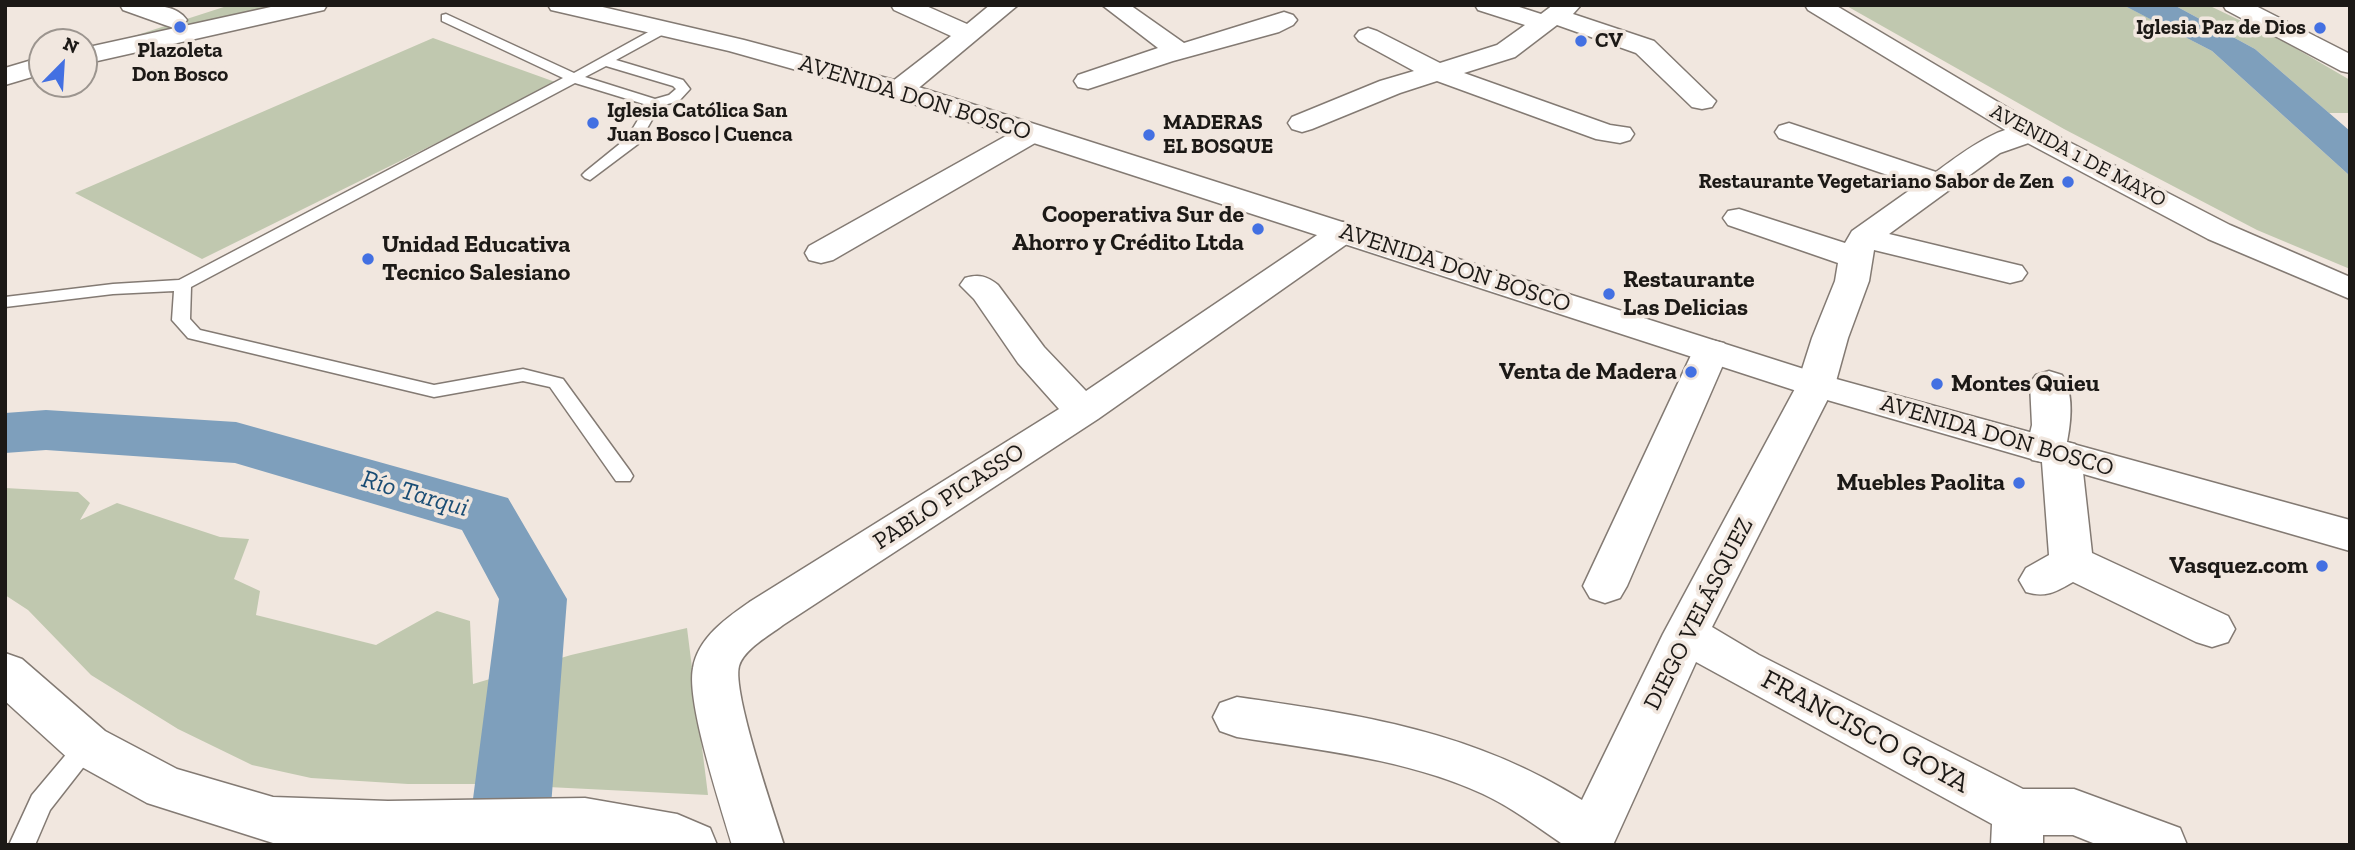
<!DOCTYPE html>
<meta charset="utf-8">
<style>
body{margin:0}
#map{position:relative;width:2355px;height:850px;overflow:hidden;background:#f1e7df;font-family:"Zilla Slab",serif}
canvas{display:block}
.frame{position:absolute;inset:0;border:7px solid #1c1916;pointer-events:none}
.north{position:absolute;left:28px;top:28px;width:70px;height:70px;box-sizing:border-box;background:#f1e7df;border:2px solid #9c958f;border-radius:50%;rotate:24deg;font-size:19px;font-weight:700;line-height:28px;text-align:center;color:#1c1916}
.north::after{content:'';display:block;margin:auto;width:24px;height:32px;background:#4370e2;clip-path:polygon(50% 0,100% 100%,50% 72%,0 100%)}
</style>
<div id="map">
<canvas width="2355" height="850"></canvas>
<div class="frame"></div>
<div class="north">N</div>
</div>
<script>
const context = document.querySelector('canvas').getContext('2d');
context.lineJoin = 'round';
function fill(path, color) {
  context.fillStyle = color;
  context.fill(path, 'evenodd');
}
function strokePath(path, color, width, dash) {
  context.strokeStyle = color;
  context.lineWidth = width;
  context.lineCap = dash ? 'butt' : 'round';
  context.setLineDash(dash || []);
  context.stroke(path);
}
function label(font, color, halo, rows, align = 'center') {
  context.font = font + ' "Zilla Slab",serif';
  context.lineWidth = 7;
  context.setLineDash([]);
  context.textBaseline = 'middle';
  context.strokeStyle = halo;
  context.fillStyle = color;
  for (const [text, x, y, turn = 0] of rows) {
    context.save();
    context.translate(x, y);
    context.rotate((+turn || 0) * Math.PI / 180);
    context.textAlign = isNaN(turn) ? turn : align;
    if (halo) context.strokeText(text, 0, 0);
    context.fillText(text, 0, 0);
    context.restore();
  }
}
fill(new Path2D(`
 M 230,5 L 294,5 L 97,48 Z
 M 1845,5 L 2123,5 L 2135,11 L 2212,51 L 2350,176 L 2350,269 L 2257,230 L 2064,129 Z
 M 2174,5 L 2208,5 L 2283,41 L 2350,80 L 2350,113 L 2329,113 L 2255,49 Z
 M 433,38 L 558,83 L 202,259 L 75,193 Z
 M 5,488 L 78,492 L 90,503 L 80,520 L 117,503 L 220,537 L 249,539 L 234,579 L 260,591 L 256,615 L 376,645 L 437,611 L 470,621 L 473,684 L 571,655 L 687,628 L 708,795 L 488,784 L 408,784 L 311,778 L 252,765 L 178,729 L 91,675 L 28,610 L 5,595 Z`), '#c0c8af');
fill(new Path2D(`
 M 2123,5 L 2174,5 L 2255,49 L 2350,131 L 2350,176 L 2212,51 Z`), '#7e9fbc');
fill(new Path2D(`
 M 46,410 L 236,422 L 508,498 L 567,599 L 548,845 L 467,845 L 499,599 L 462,530 L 235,463 L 46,450 L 5,453 L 5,413 Z`), '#7e9fbc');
const service = new Path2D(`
 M 446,14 L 574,73 L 661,25 L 669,25 L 669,31 L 616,60 L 683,80 L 690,89 L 679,101 L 660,106 L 638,144 L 590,180 L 585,178 L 582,175 L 585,172 L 627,138 L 647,105 L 575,83 L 191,287 L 190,319 L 200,330 L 434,385 L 523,369 L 563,379 L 630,471 L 633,476 L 630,481 L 616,481 L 550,387 L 523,381 L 434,397 L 188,338 L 172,320 L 174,291 L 113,294 L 5,307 L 5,297 L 113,284 L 179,280 L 563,78 L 442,21 L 442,15 ZM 606,66 L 673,86 L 676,89 L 669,95 L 655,99 L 585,77 Z
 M 88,736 L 97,739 L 100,746 L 50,810 L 35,845 L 9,845 L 32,795 L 79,739 Z`);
const minor = new Path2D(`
 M 120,5 C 140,5 174,1 187,20 L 183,25 L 174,28 L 165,25 L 123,10 Z
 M 891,5 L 924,5 L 967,24 L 990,5 L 1018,5 L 909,96 L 899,98 L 889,96 L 885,90 L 889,84 L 951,36 L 894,10 Z
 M 1102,5 L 1130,5 L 1184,43 L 1284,12 L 1293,15 L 1297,20 L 1293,25 L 1279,32 L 1173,61 L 1088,89 L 1078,87 L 1074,81 L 1078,75 L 1158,48 Z
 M 1475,5 L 1513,5 L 1541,14 L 1553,5 L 1581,5 L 1573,14 L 1654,41 L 1716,101 L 1712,107 L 1702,109 L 1692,107 L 1636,53 L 1557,25 L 1515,57 L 1464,73 L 1610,125 L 1630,128 L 1634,134 L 1630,140 L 1620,143 L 1596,139 L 1437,81 L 1400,93 L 1312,129 L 1302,132 L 1292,129 L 1288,123 L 1292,117 L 1380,81 L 1414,71 L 1359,41 L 1355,36 L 1359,31 L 1368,28 L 1377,31 L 1440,63 L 1497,45 L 1525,25 L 1478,10 Z
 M 1789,123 L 1936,172 C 1962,153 2006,118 2040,127 L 2044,133 L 2040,139 L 2000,153 L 1889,234 L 2022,266 L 2027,273 L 2022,280 L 2010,283 L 1874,250 L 1869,281 L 1848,338 L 1835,385 L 1712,627 L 1759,655 L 2023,789 L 2074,789 L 2180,828 L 2187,845 L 2098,845 L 2073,835 L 2043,835 L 2043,845 L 1991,845 L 1992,824 L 1696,662 L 1613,845 L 1560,845 L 1561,843 C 1536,826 1511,807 1483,794 C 1407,759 1319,750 1237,737 L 1220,731 L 1213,717 L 1220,703 L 1237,697 C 1362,715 1473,731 1582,800 L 1663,634 L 1797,385 L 1812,338 L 1835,281 L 1838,263 L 1728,225 L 1723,218 L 1728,211 L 1739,209 L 1845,243 L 1852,231 L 1917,185 L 1779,138 L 1775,132 L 1779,126 Z
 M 1032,124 L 1042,127 L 1046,133 L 1042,139 L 833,260 L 821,263 L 809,260 L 805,253 L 809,246 L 1022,127 Z
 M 1343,222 L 1354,225 L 1359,232 L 1354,239 L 1098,419 L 783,625 C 770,635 744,649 739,666 C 732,692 774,813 784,845 L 732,845 C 721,807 686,702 693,668 C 698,637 728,617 751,601 L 1059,409 L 1018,363 L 974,299 L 960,285 L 965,278 C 979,274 987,276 998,285 L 1044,347 L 1086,391 L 1332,225 Z
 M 1711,340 L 1724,343 L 1729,351 L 1627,586 L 1620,598 L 1605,603 L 1590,598 L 1583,586 L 1693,351 L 1698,343 Z
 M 2049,371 L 2062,375 C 2074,392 2071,422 2067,442 L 2075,444 L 2081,454 L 2092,553 L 2228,616 L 2235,629 L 2228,642 L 2212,647 L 2196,642 L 2073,582 C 2056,592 2045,598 2026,592 L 2019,580 L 2026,568 L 2049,555 L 2042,462 L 2032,460 L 2026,450 L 2032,425 L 2030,383 L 2036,375 Z`);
const tertiary = new Path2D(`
 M 2223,5 L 2254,5 L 2350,54 L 2350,73 L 2341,71 L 2226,10 Z
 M 5,653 L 22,659 L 105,731 L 177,769 L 273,797 L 388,801 L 585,798 L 677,814 L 710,828 L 717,845 L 273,843 L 147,803 L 71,761 L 5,701 Z`);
const secondary = new Path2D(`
 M 280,5 L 327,5 L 324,10 L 315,12 L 84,64 L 84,48 Z
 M 548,5 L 594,5 L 744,40 L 909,84 L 1829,377 L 2350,520 L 2350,551 L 1803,393 L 889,96 L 729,51 L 551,10 Z
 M 1805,5 L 1835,5 L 2040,127 L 2230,225 L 2350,277 L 2350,299 L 2208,239 L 2020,139 L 1808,10 Z
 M 42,57 L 42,74 L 5,85 L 5,68 Z`);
strokePath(service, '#837a73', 3);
strokePath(minor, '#837a73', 3);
strokePath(tertiary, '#837a73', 3);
strokePath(secondary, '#837a73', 3);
fill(service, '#fff');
fill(minor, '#fff');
fill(tertiary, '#fff');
fill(secondary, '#fff');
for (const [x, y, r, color] of [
 [180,27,7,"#4370e2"],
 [2320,28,7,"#4370e2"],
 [1581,41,7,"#4370e2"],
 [593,123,7,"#4370e2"],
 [1149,135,7,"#4370e2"],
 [2068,182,7,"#4370e2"],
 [1258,229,7,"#4370e2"],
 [368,259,7,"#4370e2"],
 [1609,294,7,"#4370e2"],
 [1691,372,7,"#4370e2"],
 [1937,384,7,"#4370e2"],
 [2019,483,7,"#4370e2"],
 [2322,566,7,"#4370e2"]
]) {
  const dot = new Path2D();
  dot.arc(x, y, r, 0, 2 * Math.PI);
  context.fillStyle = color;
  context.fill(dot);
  strokePath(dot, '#f1e7df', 2.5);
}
label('bold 21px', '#1c1916', '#f1e7df', [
 ["Iglesia Paz de Dios",2306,28,"right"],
 ["CV",1595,41],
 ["Plazoleta",180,51,"center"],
 ["Don Bosco",180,75,"center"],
 ["Iglesia Católica San",607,111],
 ["Juan Bosco | Cuenca",607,135],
 ["MADERAS",1163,123],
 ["EL BOSQUE",1163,147],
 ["Restaurante Vegetariano Sabor de Zen",2054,182,"right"]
], 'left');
label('21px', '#1c1916', '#f1e7df', [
 ["AVENIDA 1 DE MAYO",2078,156,28]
]);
label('24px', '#1c1916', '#f1e7df', [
 ["AVENIDA DON BOSCO",915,98,17],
 ["AVENIDA DON BOSCO",1455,268,18],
 ["AVENIDA DON BOSCO",1997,436,16],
 ["PABLO PICASSO",949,497,-33],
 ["DIEGO VELÁSQUEZ",1699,614,-63]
]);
label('bold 24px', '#1c1916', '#f1e7df', [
 ["Cooperativa Sur de",1244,215],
 ["Ahorro y Crédito Ltda",1244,243],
 ["Unidad Educativa",382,245,"left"],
 ["Tecnico Salesiano",382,273,"left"],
 ["Restaurante",1623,280,"left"],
 ["Las Delicias",1623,308,"left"],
 ["Venta de Madera",1677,372],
 ["Montes Quieu",1951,384,"left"],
 ["Muebles Paolita",2005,483],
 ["Vasquez.com",2308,566]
], 'right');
label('italic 26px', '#194c74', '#f1e7df', [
 ["Río Tarqui",415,494,16]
]);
label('28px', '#1c1916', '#f1e7df', [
 ["FRANCISCO GOYA",1865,732,28]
]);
</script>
